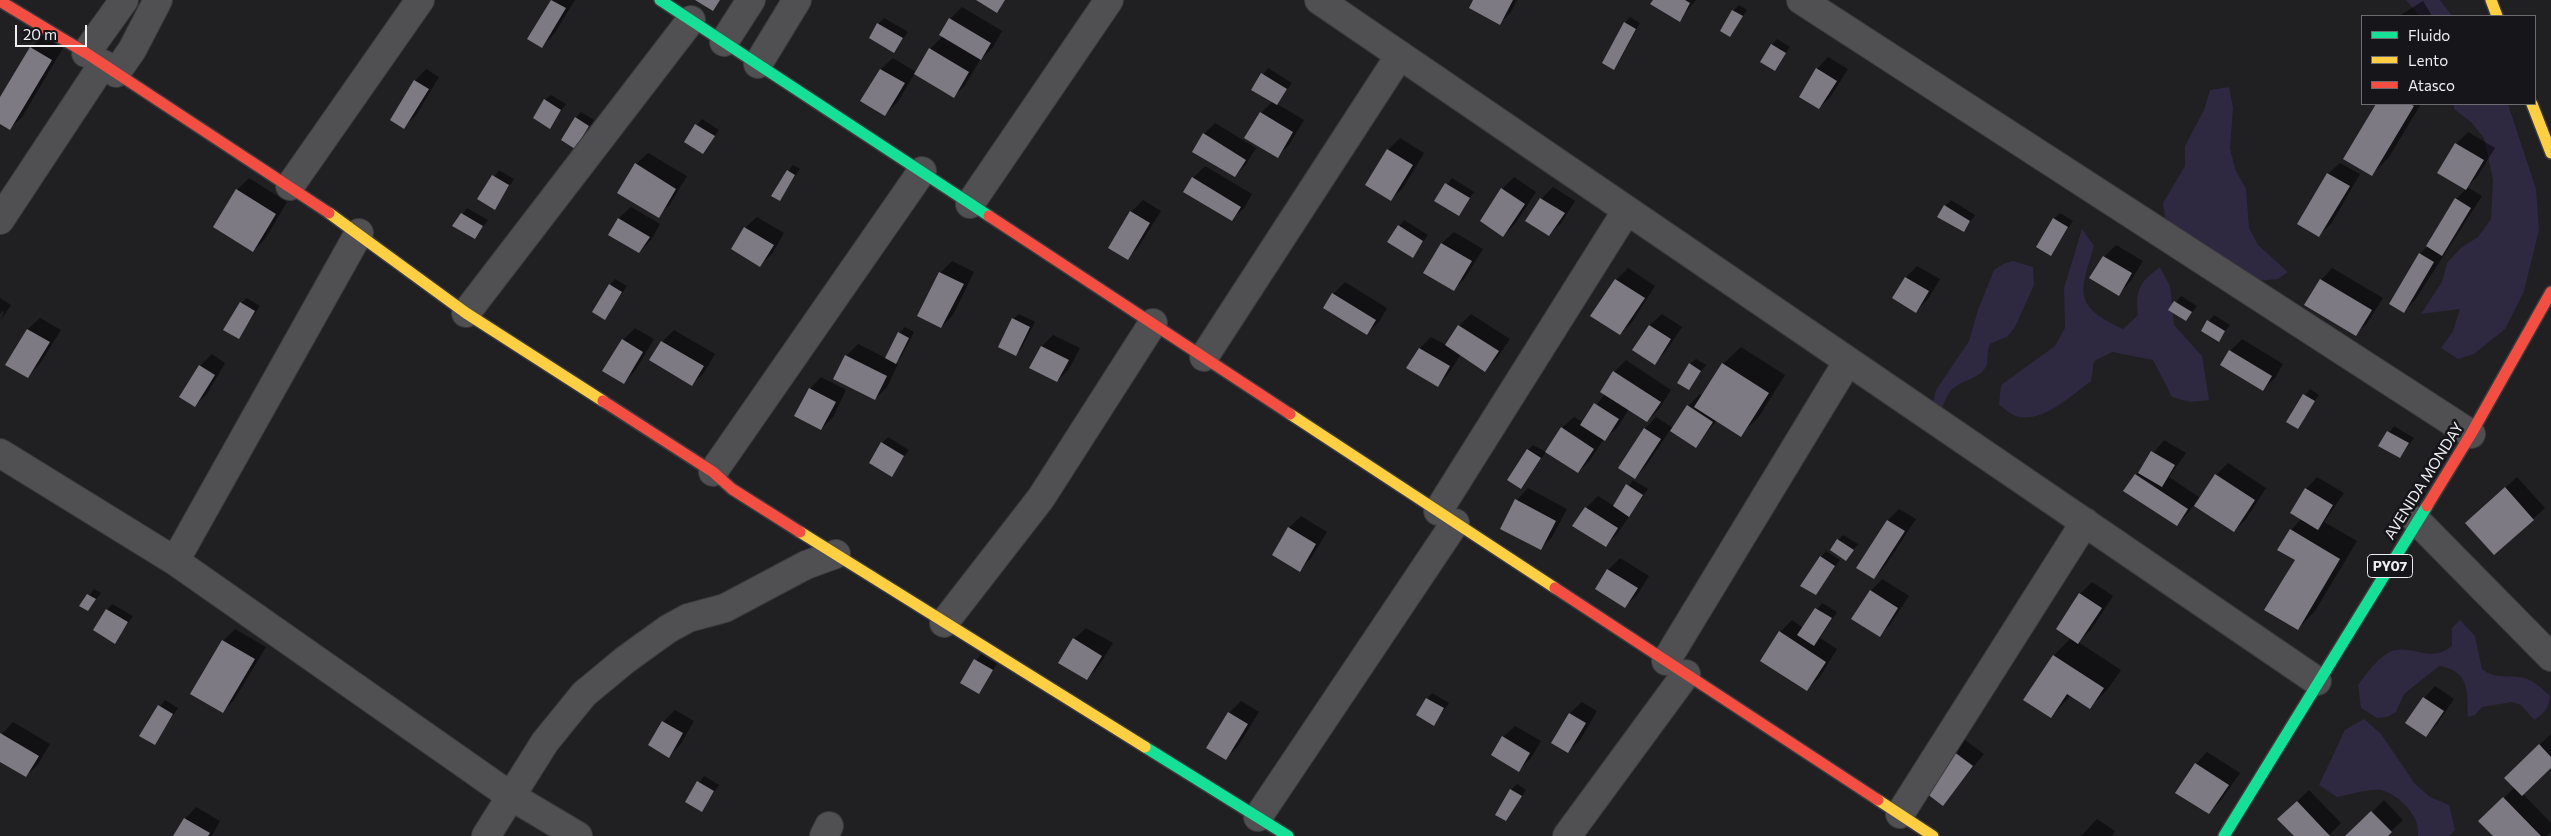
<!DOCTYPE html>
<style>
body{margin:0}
#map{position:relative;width:2551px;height:836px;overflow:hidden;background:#201f22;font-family:Commissioner,sans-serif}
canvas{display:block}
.legend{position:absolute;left:2361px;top:15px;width:175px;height:90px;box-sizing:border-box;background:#16151a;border:1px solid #6c6b70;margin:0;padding:6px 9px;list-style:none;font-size:15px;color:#eeedf1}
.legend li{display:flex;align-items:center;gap:10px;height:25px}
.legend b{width:25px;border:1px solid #6c6b70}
.scale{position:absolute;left:15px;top:25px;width:72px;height:22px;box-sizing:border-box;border:2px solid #eeedf1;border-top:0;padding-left:6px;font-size:15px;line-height:18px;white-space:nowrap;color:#eeedf1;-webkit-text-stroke:4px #16151a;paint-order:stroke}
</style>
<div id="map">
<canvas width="2551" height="836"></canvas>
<ul class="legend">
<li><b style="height:6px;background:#16e098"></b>Fluido</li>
<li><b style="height:6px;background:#ffcf43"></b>Lento</li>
<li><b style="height:6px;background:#f24e42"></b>Atasco</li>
</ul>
<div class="scale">20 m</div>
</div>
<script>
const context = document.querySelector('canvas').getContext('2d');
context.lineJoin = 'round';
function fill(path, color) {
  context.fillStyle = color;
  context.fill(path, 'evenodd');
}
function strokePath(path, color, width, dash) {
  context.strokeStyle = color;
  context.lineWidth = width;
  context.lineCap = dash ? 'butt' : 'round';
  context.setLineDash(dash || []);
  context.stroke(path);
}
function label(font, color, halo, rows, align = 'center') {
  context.font = font + ' Commissioner,sans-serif';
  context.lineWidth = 5;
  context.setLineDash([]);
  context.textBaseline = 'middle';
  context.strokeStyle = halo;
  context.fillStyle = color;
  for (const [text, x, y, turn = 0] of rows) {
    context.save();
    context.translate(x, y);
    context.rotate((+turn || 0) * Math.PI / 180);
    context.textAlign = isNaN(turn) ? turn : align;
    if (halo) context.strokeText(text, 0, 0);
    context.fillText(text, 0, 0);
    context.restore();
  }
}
fill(new Path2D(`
 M 2406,0 L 2440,0 L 2452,16 L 2419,16 Z
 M 2229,87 L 2233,108 L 2230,148 L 2235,169 L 2246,189 L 2249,228 L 2258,245 L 2288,272 L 2278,279 L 2257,281 L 2166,223 L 2163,203 L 2185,166 L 2185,146 L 2204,110 L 2210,90 Z
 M 2454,104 L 2508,104 L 2536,189 L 2539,230 L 2524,291 L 2505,329 L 2474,354 L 2458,359 L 2441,348 L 2453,331 L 2460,309 L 2421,314 L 2442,282 L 2447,263 L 2461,248 L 2478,237 L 2491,219 L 2493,180 L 2484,138 L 2471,122 L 2454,109 Z
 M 2082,229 L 2094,246 C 2080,293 2072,305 2123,329 L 2138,315 C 2135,289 2140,282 2160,267 L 2170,286 L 2174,325 L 2202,356 L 2209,400 L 2190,402 L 2172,397 L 2153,360 L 2112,352 L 2094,361 L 2091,381 C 2074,394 2040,425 2016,416 C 2010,414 2004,408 1999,405 L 2001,385 L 2055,346 L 2065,328 L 2064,288 Z
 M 2013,261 L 2033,267 L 2034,285 L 2015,327 L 2008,336 L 1990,344 C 1987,351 1988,357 1987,364 C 1983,379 1958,380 1950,392 C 1946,397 1944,404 1941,410 L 1933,402 L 1936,390 L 1969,341 L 1978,310 L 1994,270 L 2003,264 Z
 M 2460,620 L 2475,636 L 2482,669 C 2496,680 2507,674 2524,678 C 2534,680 2542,689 2550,696 C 2549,708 2545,713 2534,720 L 2521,705 L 2512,702 L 2482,707 L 2475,715 L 2468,717 C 2467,691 2470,671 2439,666 L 2404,694 L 2396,712 L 2387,717 L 2377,718 L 2361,708 L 2358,685 C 2367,673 2375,661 2388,653 C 2409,641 2429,665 2452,646 L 2452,628 Z
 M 2364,719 L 2381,734 L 2415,784 L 2430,797 L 2449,805 L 2455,830 L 2449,836 L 2418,836 C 2421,817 2400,795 2381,790 C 2372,788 2347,795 2337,797 L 2319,785 L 2345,730 Z`), '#2f2841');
fill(new Path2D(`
 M 553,0 L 575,0 L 554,34 L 542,46 L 529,38 Z
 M 1475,0 L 1517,0 L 1511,12 L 1500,23 Z
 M 1654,0 L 1696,0 L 1679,20 Z
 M 2423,1 L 2432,16 L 2399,16 Z
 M 1739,5 L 1747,10 L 1730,36 L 1733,11 Z
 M 962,7 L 1002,31 L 993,47 L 980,60 L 965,85 L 953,97 L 915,73 L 897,103 L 885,114 L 862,101 L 881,69 L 893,58 L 916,72 L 930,49 L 943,36 L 950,19 Z
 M 1630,17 L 1640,23 L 1619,62 L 1614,68 L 1625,23 Z
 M 884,18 L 908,32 L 894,52 L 878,24 Z
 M 43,36 L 63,48 L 22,117 L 10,128 L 0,122 L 0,99 L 31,48 Z
 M 1777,39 L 1790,47 L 1774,70 L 1772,45 Z
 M 1828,57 L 1848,69 L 1831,96 L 1819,108 L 1817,69 Z
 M 1268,68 L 1292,83 L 1277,104 L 1304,120 L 1289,145 L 1277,157 L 1261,113 L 1273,101 L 1252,89 Z
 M 426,69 L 439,77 L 416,115 L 404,127 L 415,81 Z
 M 551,95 L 566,104 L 550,127 L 545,100 Z
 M 2378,104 L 2421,104 L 2389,157 L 2371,175 L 2345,159 Z
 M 581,112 L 594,120 L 575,147 L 576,118 Z
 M 702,119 L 719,130 L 703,152 L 685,141 Z
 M 1215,123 L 1256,148 L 1246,164 L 1235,176 L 1204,134 Z
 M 2468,132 L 2495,148 L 2477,177 L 2467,187 L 2482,196 L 2415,300 L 2403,312 L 2420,254 L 2428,246 L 2456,199 L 2466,189 L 2456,144 Z
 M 1400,138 L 1424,153 L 1403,188 L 1391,199 L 1388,150 Z
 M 648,153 L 687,176 L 670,204 L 658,216 L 636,164 Z
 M 2340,163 L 2360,174 L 2331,224 L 2319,235 L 2328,174 Z
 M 793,165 L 800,169 L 780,199 L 788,171 Z
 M 1205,166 L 1252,194 L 1244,208 L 1232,219 L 1193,178 Z
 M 499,170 L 514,179 L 494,208 L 479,199 Z
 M 1514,177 L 1536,192 L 1515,224 L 1503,236 L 1502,189 Z
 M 249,178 L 287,202 L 265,239 L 253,251 L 237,190 Z
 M 1452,178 L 1474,192 L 1458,214 L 1436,201 Z
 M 1553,187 L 1575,201 L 1561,223 L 1549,235 L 1527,221 L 1541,199 Z
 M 1143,200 L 1161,211 L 1139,246 L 1128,258 L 1131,212 Z
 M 1951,200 L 1975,215 L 1963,231 L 1945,206 Z
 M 631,207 L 660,224 L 651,240 L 639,252 L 610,234 L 619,218 Z
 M 467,208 L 488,220 L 474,238 L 454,226 Z
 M 2060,213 L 2073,221 L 2051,254 L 2054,219 Z
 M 757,217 L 784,233 L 772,254 L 760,265 L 745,228 Z
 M 1404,220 L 1428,235 L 1413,256 L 1399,226 Z
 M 1454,232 L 1483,249 L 1465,278 L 1453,290 L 1425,273 L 1442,243 Z
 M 2116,245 L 2143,261 L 2130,282 L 2119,294 L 2091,278 L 2104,257 Z
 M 952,261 L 974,272 L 953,315 L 941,327 L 940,273 Z
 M 1917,266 L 1940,279 L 1928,299 L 1916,311 L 1906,277 Z
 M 1628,268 L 1655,286 L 1632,322 L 1620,334 L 1616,280 Z
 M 2332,268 L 2383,298 L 2367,323 L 2356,334 L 2321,280 Z
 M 615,279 L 627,286 L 605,318 L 610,285 Z
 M 1345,282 L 1387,308 L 1379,322 L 1367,333 L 1333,294 Z
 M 2181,296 L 2197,306 L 2186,320 L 2170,310 Z
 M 0,298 L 11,305 L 0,321 L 4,312 L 2,311 L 0,314 Z
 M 247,298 L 260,306 L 238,338 L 241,303 Z
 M 1019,314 L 1035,322 L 1021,349 L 1015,354 L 1013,319 Z
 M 1471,314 L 1510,339 L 1497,358 L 1485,370 L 1461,354 L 1449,373 L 1438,385 L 1408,367 L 1420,348 L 1431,337 L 1446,345 L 1459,326 Z
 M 1662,314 L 1682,327 L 1666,351 L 1655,363 L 1634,350 L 1650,325 Z
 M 2214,315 L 2230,325 L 2218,340 L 2202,330 Z
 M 40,318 L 61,330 L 39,365 L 27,377 L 7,364 L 28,329 Z
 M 905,327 L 914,332 L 901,357 L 895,363 L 898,364 L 887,387 L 875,399 L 846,356 L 858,344 L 886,358 L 899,333 Z
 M 635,328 L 654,339 L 635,371 L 623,383 L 623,340 Z
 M 674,330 L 715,354 L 704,373 L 692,384 L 651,360 L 662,342 Z
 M 1053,335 L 1080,348 L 1069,369 L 1057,381 L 1042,346 Z
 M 2242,339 L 2283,364 L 2275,378 L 2263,389 L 2230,351 Z
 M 1741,347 L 1785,375 L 1758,418 L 1740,435 L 1717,420 L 1696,446 L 1670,430 L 1646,466 L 1635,477 L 1645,429 L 1656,417 L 1673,428 L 1688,406 L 1700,394 L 1702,396 L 1723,364 Z
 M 212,354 L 225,363 L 207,394 L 195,405 L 200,366 Z
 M 1696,359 L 1706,365 L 1688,389 L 1690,364 Z
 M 1626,360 L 1671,390 L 1659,409 L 1647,421 L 1629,409 L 1617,428 L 1604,439 L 1590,460 L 1578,472 L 1562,428 L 1574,417 L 1583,422 L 1605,394 L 1614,372 Z
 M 821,377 L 846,390 L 833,417 L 821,429 L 810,389 Z
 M 2310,389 L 2319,395 L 2297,428 L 2287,422 Z
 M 2394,426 L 2414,438 L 2400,457 L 2380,445 Z
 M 888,437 L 909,450 L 891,475 L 882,443 Z
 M 2164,440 L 2186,453 L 2169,477 L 2199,497 L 2189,512 L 2177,524 L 2136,475 Z
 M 1533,445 L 1546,452 L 1521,487 L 1528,450 Z
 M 2228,463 L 2266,488 L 2246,519 L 2234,531 L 2196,506 L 2216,475 Z
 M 2317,477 L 2344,493 L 2324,522 L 2357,541 L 2315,611 L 2298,629 L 2296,560 L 2291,530 L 2302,518 L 2306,489 Z
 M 2517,477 L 2545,508 L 2533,519 L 2466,523 Z
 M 1633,480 L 1648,489 L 1617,534 L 1605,546 L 1586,508 L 1598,496 L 1614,506 Z
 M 1528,488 L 1567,509 L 1552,537 L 1540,549 L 1517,500 Z
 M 1899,509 L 1916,519 L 1885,566 L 1873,578 L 1888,520 Z
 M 1301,516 L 1327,532 L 1311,558 L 1300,570 L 1289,528 Z
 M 1843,535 L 1858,544 L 1846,559 L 1838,540 Z
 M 1826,551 L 1840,560 L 1815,594 L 1821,557 Z
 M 1620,558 L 1649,576 L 1637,595 L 1625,606 L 1597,588 L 1608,570 Z
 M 1882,579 L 1909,596 L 1891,623 L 1880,635 L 1871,591 Z
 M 2092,582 L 2113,596 L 2090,631 L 2078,642 L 2121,670 L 2107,690 L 2090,707 L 2071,695 L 2051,717 L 2025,700 L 2054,655 L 2071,638 L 2080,594 Z
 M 94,589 L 101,593 L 88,609 L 81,606 Z
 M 1822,603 L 1837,612 L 1820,638 L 1837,649 L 1819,678 L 1807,689 L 1780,632 L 1792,620 L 1803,628 Z
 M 112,604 L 133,616 L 115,642 L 107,610 Z
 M 1086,628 L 1113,643 L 1098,667 L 1087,679 L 1074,639 Z
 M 235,629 L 266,647 L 234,700 L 222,712 L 223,641 Z
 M 981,654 L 997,664 L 978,692 L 962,682 Z
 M 2435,686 L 2454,699 L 2437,724 L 2426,735 L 2424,698 Z
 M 1432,693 L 1449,703 L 1434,724 L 1427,699 Z
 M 165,700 L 178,708 L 154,743 L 141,735 Z
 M 1241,701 L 1259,712 L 1238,746 L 1226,758 L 1208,747 L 1229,713 Z
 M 1582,702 L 1597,711 L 1580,740 L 1568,751 L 1553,743 L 1570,713 Z
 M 675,710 L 694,721 L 680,745 L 669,756 L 663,722 Z
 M 13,722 L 50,744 L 38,764 L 26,776 L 0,760 L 0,736 Z
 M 1515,726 L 1541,741 L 1531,758 L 1519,770 L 1503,737 Z
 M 2551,734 L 2551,767 L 2523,794 L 2551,823 L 2551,832 L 2547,836 L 2495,836 L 2480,821 L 2515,787 L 2517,766 Z
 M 1961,737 L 1984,754 L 1943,804 L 1920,787 Z
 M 2207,752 L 2240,773 L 2221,800 L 2209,812 L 2196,764 Z
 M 704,776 L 719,785 L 702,810 L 686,801 Z
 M 1517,784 L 1526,790 L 1506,820 L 1511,790 Z
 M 2309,790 L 2341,823 L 2328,836 L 2295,836 L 2279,819 Z
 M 2384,800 L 2403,820 L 2386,836 L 2348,836 Z
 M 196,807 L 220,821 L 212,836 L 174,836 L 185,819 Z
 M 2097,819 L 2115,831 L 2112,836 L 2081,836 Z`), '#0007');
fill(new Path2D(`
 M 551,0 L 566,8 L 542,48 L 527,39 Z
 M 695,0 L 720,0 L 713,11 Z
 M 976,0 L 1005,0 L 997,13 Z
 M 1473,0 L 1513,0 L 1500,25 L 1469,8 Z
 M 1653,0 L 1685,0 L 1690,3 L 1680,22 L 1650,4 Z
 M 1732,10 L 1743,16 L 1730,37 L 1720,31 Z
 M 949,18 L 991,43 L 981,60 L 939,35 Z
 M 1624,22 L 1636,29 L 1614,70 L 1602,63 Z
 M 877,23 L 903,38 L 894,53 L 869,38 Z
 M 1771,44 L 1786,53 L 1775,71 L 1760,62 Z
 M 30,47 L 52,60 L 10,130 L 0,124 L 0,97 Z
 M 929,48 L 969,72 L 954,98 L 914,74 Z
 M 1816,68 L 1837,81 L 1819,109 L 1799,97 Z
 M 880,69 L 905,83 L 885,116 L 860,101 Z
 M 1261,73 L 1287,89 L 1277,105 L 1251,90 Z
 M 414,80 L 429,89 L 404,129 L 390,120 Z
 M 544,99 L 561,110 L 550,129 L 533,118 Z
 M 2376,104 L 2410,104 L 2414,106 L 2372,176 L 2343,159 Z
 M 1260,112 L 1293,132 L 1278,158 L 1244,138 Z
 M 575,117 L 589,126 L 575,149 L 561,140 Z
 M 695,124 L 715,136 L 703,154 L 684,142 Z
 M 1203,133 L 1246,160 L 1235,177 L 1192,152 Z
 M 2455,143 L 2484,160 L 2466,190 L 2437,173 Z
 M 1387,149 L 1413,165 L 1391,201 L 1365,185 Z
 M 635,163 L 676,189 L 659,218 L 617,193 Z
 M 787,170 L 795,175 L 780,201 L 771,196 Z
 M 2327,173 L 2350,186 L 2319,237 L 2297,224 Z
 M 492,175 L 509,185 L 495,210 L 477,199 Z
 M 1192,177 L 1241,207 L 1232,221 L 1183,192 Z
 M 1445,183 L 1470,198 L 1459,216 L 1434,201 Z
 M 1501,188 L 1525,204 L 1503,237 L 1480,221 Z
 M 236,189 L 276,214 L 253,252 L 213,227 Z
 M 1540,198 L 1565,213 L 1549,236 L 1525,221 Z
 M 2455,198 L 2471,208 L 2442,256 L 2426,246 Z
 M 1944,205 L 1970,221 L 1964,232 L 1937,217 Z
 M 1130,211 L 1150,223 L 1128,260 L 1108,248 Z
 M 461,213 L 483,226 L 475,239 L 452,226 Z
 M 618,218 L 650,237 L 639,253 L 608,235 Z
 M 2053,218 L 2068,227 L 2051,256 L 2036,247 Z
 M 1398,225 L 1423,241 L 1413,258 L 1387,242 Z
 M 744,227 L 774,245 L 760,267 L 731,249 Z
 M 1441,243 L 1472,261 L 1454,291 L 1423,273 Z
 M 2419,253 L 2434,262 L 2404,313 L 2389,304 Z
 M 2103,256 L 2132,273 L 2119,296 L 2089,278 Z
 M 939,272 L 964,284 L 941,328 L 917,316 Z
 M 1905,277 L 1929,291 L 1916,313 L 1892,298 Z
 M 1615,279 L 1645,298 L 1620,335 L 1590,316 Z
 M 2320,279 L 2372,310 L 2356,336 L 2304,305 Z
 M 609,284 L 622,292 L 605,320 L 592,312 Z
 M 1332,293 L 1376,320 L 1367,335 L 1323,308 Z
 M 2174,301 L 2192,312 L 2186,321 L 2168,310 Z
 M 240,302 L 255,311 L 239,339 L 223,330 Z
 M 1012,318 L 1030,327 L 1016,356 L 998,347 Z
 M 2207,320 L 2225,331 L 2219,342 L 2201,331 Z
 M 1458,325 L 1499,351 L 1485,372 L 1445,345 Z
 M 1649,325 L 1671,339 L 1655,365 L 1632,350 Z
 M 27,329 L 50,342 L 28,378 L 5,365 Z
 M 898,332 L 909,338 L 896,364 L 885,358 Z
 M 622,339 L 643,352 L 624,384 L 602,371 Z
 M 661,341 L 704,366 L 692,386 L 649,360 Z
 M 1041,346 L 1069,360 L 1057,382 L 1029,368 Z
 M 1419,348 L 1450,366 L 1438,387 L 1406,368 Z
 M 2229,350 L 2272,376 L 2263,391 L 2220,365 Z
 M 845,355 L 887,376 L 875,400 L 833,379 Z
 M 1689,363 L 1701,371 L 1689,390 L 1677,383 Z
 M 1722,363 L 1769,393 L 1741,437 L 1694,407 Z
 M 199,365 L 215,375 L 195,407 L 179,397 Z
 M 1613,371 L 1661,402 L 1647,422 L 1600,392 Z
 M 809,388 L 836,402 L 821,430 L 794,416 Z
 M 2303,394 L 2315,401 L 2298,429 L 2286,422 Z
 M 1594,403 L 1619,419 L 1605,441 L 1580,425 Z
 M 1687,405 L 1713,422 L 1696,448 L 1670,431 Z
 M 1561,427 L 1594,449 L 1578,473 L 1545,452 Z
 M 1644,428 L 1661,439 L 1635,479 L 1618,468 Z
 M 2387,431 L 2409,443 L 2400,458 L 2378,446 Z
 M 881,442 L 904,456 L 892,477 L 869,463 Z
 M 1527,449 L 1541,458 L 1521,489 L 1507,480 Z
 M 2151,451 L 2175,465 L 2162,487 L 2138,473 Z
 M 2135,474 L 2188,509 L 2177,526 L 2123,491 Z
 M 2215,474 L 2255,500 L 2234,532 L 2194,506 Z
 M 1626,484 L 1643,495 L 1629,517 L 1613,506 Z
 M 2505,487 L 2534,520 L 2494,555 L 2465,523 Z
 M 2305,488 L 2333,505 L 2318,530 L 2290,513 Z
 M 1515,499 L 1556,521 L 1541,550 L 1500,529 Z
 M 1585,507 L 1618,528 L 1606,547 L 1572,526 Z
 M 1887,520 L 1905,531 L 1874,579 L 1856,568 Z
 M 1288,527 L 1316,544 L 1300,572 L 1272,555 Z
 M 2290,529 L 2340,559 L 2298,630 L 2264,610 L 2295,560 L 2277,550 Z
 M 1837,539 L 1854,550 L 1846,561 L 1830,550 Z
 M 1820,556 L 1835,566 L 1816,595 L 1800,586 Z
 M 1607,569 L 1638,588 L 1625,608 L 1595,589 Z
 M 1870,590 L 1898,608 L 1880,637 L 1851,619 Z
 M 2079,593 L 2102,608 L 2078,644 L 2056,629 Z
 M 87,594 L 96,599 L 88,611 L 79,606 Z
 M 1815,608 L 1832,618 L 1814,646 L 1797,635 Z
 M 106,609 L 128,622 L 115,644 L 93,630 Z
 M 1779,631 L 1826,662 L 1807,691 L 1760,661 Z
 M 1073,638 L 1102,656 L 1087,680 L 1058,663 Z
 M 222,640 L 255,659 L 223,713 L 190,694 Z
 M 2053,655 L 2104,688 L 2090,709 L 2067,694 L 2051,718 L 2023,700 Z
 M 974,659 L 993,670 L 979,694 L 960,683 Z
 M 2423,697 L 2444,711 L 2426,737 L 2405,723 Z
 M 1426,698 L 1444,708 L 1434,726 L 1416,715 Z
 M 158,705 L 173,714 L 155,745 L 139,736 Z
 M 1228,712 L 1248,724 L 1226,760 L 1206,748 Z
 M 1569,713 L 1586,723 L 1568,753 L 1551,743 Z
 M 662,721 L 683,733 L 669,758 L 648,745 Z
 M 0,733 L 39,756 L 26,777 L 0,762 Z
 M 1502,736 L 1530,753 L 1519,772 L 1491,755 Z
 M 2539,744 L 2551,757 L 2551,768 L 2522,796 L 2504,778 Z
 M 1949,748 L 1973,766 L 1943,806 L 1918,787 Z
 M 2195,763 L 2229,785 L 2209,814 L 2175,793 Z
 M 697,781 L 714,791 L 702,812 L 685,802 Z
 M 1510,789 L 1522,796 L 1506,821 L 1495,815 Z
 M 2503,797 L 2541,836 L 2493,836 L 2478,821 Z
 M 2297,801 L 2330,836 L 2294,836 L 2277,819 Z
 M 2371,811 L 2392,832 L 2388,836 L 2345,836 Z
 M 184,818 L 210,833 L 208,836 L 173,836 Z`), '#7d7a84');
const street = new Path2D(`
 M 1319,0 L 2317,681
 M 1801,0 L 2471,434
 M 724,42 L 751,0
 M 86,53 L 124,0
 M 758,64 L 797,0
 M 116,73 L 132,50 L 158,0
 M 290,186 L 420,0
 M 970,204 L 1109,0
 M 0,220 L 103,64
 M 466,313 L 691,20
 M 1204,357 L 1400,55
 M 0,453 L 175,561 L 509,795 L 578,836
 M 713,472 L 922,171
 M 1438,511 L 1627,210
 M 2417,521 L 2551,657
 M 175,561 L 359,233
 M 944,623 L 1041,498 L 1153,323
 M 1666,661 L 1848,361
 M 1900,814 L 2085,522
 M 1258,817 L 1455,523
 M 486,836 L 545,742 L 584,694 L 625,660 L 668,629 L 688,618 L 725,608 L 806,565 L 836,554
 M 824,836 L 829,826
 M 1567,836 L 1686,674`);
const fast = new Path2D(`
 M 660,0 L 989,216
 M 1145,747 L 1288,836
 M 2224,836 L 2427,506`);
const slow = new Path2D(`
 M 2491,0 L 2497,16
 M 2532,104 L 2551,153
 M 329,213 L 466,313 L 603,401
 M 1290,414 L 1555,588
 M 800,532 L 1145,747
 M 1878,800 L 1933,836`);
const jam = new Path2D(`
 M 0,1 L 86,53 L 329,213
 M 989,216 L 1290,414
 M 603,401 L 713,472 L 732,489 L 800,532
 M 2427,506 L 2471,434 L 2551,292
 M 1555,588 L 1878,800`);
strokePath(street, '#3b3a3d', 30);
strokePath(fast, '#3b3a3d', 14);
strokePath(slow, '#3b3a3d', 14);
strokePath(jam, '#3b3a3d', 14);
strokePath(street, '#505052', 28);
strokePath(fast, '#16e098', 11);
strokePath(slow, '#ffcf43', 11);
strokePath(jam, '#f24e42', 11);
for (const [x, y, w] of [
 [2390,566,45]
]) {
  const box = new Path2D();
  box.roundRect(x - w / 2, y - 11.5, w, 23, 4);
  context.fillStyle = '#16151a';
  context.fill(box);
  strokePath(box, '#eeedf1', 1);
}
label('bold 14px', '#eeedf1', null, [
 ["PY07",2390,566]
]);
label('15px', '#eeedf1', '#16151a', [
 ["AVENIDA MONDAY",2424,481,-58]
]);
</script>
